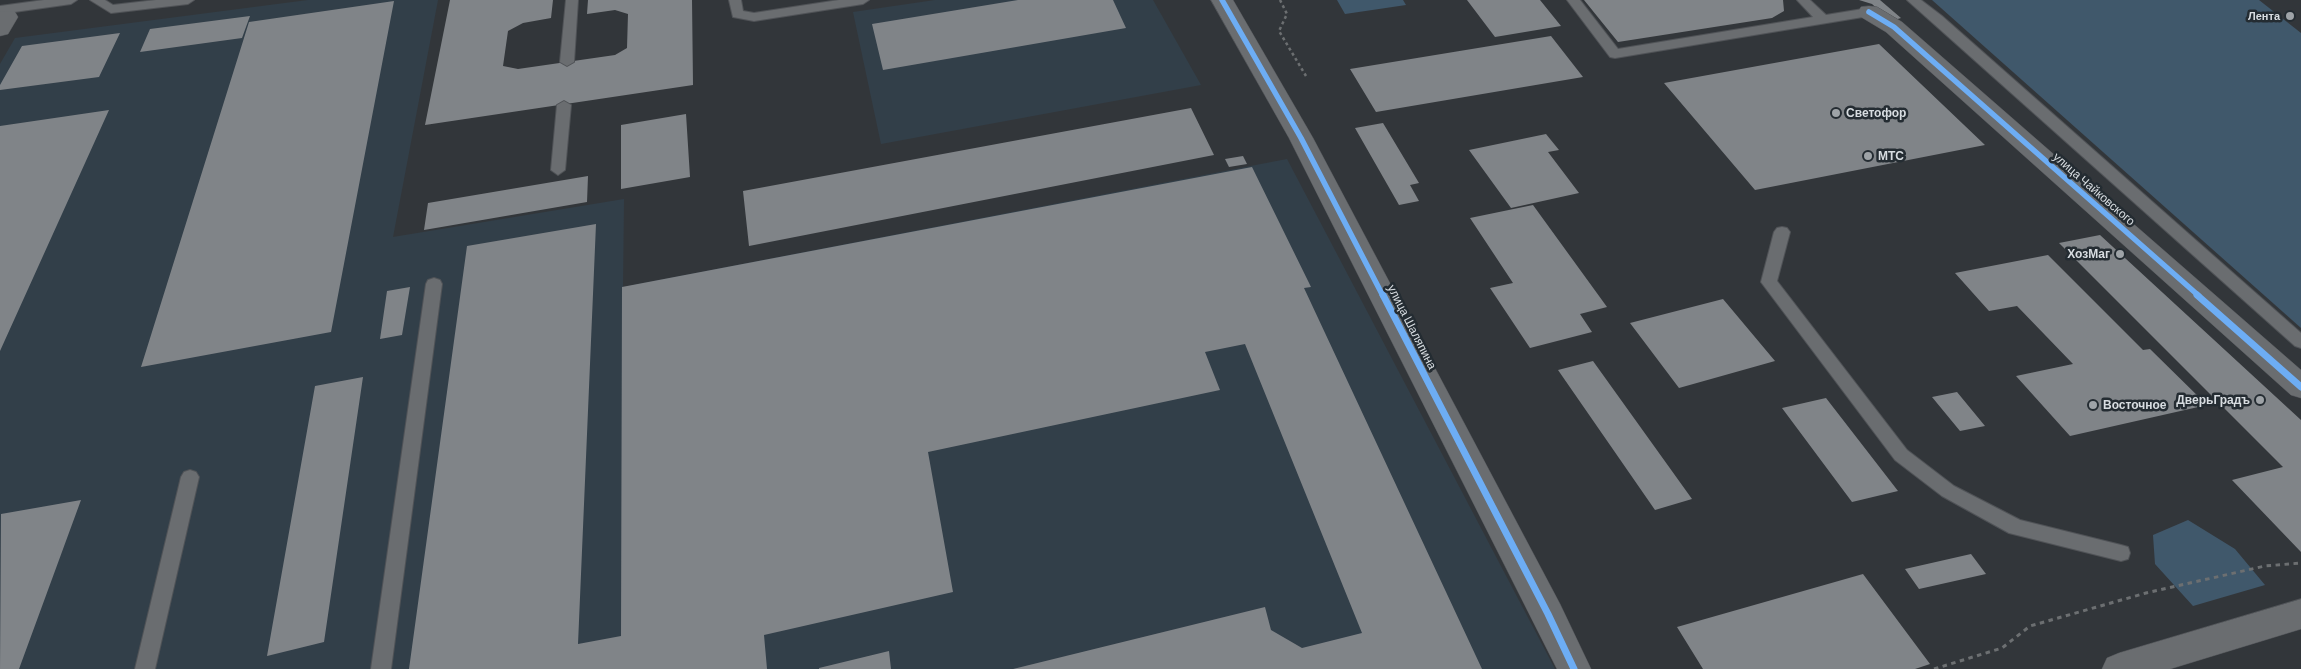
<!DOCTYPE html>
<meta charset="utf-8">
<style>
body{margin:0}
canvas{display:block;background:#32363a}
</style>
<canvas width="2301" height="669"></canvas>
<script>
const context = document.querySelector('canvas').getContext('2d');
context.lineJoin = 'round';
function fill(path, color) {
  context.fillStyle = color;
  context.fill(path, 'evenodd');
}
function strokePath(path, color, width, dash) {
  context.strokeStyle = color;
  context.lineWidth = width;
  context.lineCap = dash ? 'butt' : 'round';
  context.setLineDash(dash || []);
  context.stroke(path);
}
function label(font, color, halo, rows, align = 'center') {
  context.font = font + ' Barlow,sans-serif';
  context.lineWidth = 5;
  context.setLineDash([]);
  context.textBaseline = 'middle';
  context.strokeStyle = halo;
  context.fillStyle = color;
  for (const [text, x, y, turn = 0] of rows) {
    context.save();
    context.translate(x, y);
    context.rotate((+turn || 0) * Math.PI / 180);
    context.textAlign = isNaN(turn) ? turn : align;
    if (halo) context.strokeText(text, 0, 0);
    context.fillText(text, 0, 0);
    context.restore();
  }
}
fill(new Path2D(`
 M 308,0 L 438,0 L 393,237 L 624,199 L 623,287 L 1287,159 L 1555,669 L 0,669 L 0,64 L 15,38 Z
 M 935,0 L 1153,0 L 1201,85 L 881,144 L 853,12 Z`), '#323f49');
fill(new Path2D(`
 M 1337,0 L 1403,0 L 1406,5 L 1345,14 Z
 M 1932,0 L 2259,0 L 2301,33 L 2301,328 Z
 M 2188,520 L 2235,549 L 2265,585 L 2193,606 L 2155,564 L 2153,535 Z`), '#40586b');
fill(new Path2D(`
 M 450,0 L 553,0 L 551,18 L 523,23 L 508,31 L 503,66 L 518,69 L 615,55 L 627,48 L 628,14 L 615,10 L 587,14 L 588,0 L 692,0 L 693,85 L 425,125 Z
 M 1018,0 L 1113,0 L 1126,28 L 883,70 L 872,24 Z
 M 1467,0 L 1540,0 L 1561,26 L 1495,37 Z
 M 1584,0 L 1783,0 L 1784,11 L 1772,18 L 1618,42 Z
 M 1859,0 L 1880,0 L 1901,18 L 1891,21 L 1872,4 Z
 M 394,1 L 331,332 L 141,367 L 249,22 Z
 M 250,16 L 242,38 L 140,52 L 150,29 Z
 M 120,33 L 99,77 L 0,90 L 0,85 L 22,46 Z
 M 1551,36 L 1583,77 L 1376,112 L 1350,69 Z
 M 1879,44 L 1985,145 L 1755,190 L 1664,83 Z
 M 1191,108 L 1214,155 L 749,246 L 743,191 Z
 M 109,110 L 0,351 L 0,126 Z
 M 686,114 L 690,177 L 621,189 L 621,125 Z
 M 1383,123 L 1419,183 L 1410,185 L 1419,201 L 1399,205 L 1355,128 Z
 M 1546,134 L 1559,150 L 1548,152 L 1579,193 L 1511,208 L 1469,150 Z
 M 1243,156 L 1247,164 L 1229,167 L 1225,159 Z
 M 1252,167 L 1311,287 L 1304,288 L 1482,669 L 1013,669 L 1265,607 L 1271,630 L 1302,648 L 1362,633 L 1245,344 L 1205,352 L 1220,390 L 928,452 L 953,592 L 764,635 L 767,669 L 409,669 L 467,246 L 596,224 L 578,644 L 621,636 L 622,287 Z
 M 588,176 L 587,202 L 424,230 L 428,203 Z
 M 1533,205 L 1607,307 L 1580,314 L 1592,332 L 1530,348 L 1490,288 L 1513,283 L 1470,218 Z
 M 2100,235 L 2301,420 L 2301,552 L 2232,480 L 2283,467 L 2059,243 Z
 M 2048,255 L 2143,350 L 2150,349 L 2207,405 L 2070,436 L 2016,376 L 2073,364 L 2017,306 L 1989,311 L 1955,273 Z
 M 410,287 L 402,335 L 380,339 L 387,291 Z
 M 1723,299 L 1775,361 L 1679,388 L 1630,323 Z
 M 1593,361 L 1692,499 L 1655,510 L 1558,370 Z
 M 363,377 L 324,642 L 267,656 L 315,386 Z
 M 1957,392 L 1985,426 L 1960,431 L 1932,397 Z
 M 1826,398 L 1898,491 L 1852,502 L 1782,408 Z
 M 81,500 L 19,669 L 0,669 L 1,514 Z
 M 1971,554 L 1986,574 L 1919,589 L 1905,569 Z
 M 1863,574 L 1930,664 L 1915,669 L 1703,669 L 1677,627 Z
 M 889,651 L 891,669 L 819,669 L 819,668 Z`), '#808488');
const service = new Path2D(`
 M 44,0 L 77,0 L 71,4 L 0,14 L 0,6 Z
 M 90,0 L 105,0 L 113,5 L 156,0 L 194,0 L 188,4 L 111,13 Z
 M 566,0 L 578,0 L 574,62 L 567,66 L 560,62 Z
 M 729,0 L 741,0 L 743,11 L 754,13 L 839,0 L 869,0 L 863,4 L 754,21 L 733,17 Z
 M 1567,0 L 1580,0 L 1618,49 L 1813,17 L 1797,0 L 1810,0 L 1826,15 L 1869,8 L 1875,12 L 1869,16 L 1615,58 L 1610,57 Z
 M 1907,0 L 1921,0 L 1942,16 L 2301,333 L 2301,348 L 2295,346 Z
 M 564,101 L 571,105 L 565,170 L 558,175 L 551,170 L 557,105 Z
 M 1782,227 L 1787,228 L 1790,232 L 1777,281 L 1907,450 L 1954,486 L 2020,520 L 2121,545 L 2128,547 L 2130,553 L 2128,559 L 2121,561 L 2009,533 L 1942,496 L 1895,460 L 1761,282 L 1774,232 L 1777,228 Z
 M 434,278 L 440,280 L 442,284 L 391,669 L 371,669 L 426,284 L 428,280 Z
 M 190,470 L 196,472 L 199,477 L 155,669 L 135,669 L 181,477 L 184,472 Z`);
const minor = new Path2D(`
 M 1211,0 L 1233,0 L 1313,138 L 1560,604 L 1591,669 L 1557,669 L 1289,138 Z
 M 1869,6 L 1877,7 L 1902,22 L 2301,370 L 2301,398 L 2291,395 L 1886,32 L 1861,17 L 1858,12 L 1861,7 Z
 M 0,11 L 15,12 L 18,17 L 8,34 L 0,36 Z`);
const secondary = new Path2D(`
 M 2301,599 L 2301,629 L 2170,669 L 2102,669 L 2107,658 L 2119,653 Z`);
strokePath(service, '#505357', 2);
strokePath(minor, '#505357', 1);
strokePath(secondary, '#505357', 1);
strokePath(new Path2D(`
 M 1280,0 L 1287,14 L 1279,31 L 1306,76`), '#6c6f71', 2.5, [3, 3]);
strokePath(new Path2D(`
 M 1934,669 L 2002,648 L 2030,626 L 2146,593 L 2265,566 L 2301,563`), '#6c6f71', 3, [4.5, 4.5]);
fill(service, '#6a6d70');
fill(minor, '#6a6d70');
fill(secondary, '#6a6d70');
strokePath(new Path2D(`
 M 1222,0 L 1301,138 L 1383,296
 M 1869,12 L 1894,27 L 2199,296`), '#6dadf4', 5.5);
strokePath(new Path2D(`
 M 1383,295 L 1548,614 L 1574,669
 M 2197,295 L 2301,387`), '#6dadf4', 7);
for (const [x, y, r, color] of [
 [2290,16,5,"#9ea3a7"],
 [1836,113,5,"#9ea3a7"],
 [1868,156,5,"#9ea3a7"],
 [2120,254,5,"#9ea3a7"],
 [2260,400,5,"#9ea3a7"],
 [2093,405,5,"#9ea3a7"]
]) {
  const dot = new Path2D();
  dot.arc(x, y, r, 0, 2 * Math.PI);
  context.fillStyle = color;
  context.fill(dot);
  strokePath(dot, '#242c32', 2);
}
label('bold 11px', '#d8dde1', '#242c32', [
 ["Лента",2280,16]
], 'right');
label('bold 12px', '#d8dde1', '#242c32', [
 ["Светофор",1846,113],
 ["МТС",1878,156],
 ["ХозМаг",2110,254,"right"],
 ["ДверьГрадъ",2250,400,"right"],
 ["Восточное",2103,405]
], 'left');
label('12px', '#d8dde1', '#242c32', [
 ["улица Чайковского",2094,189,41],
 ["улица Шаляпина",1412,327,63]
]);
</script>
